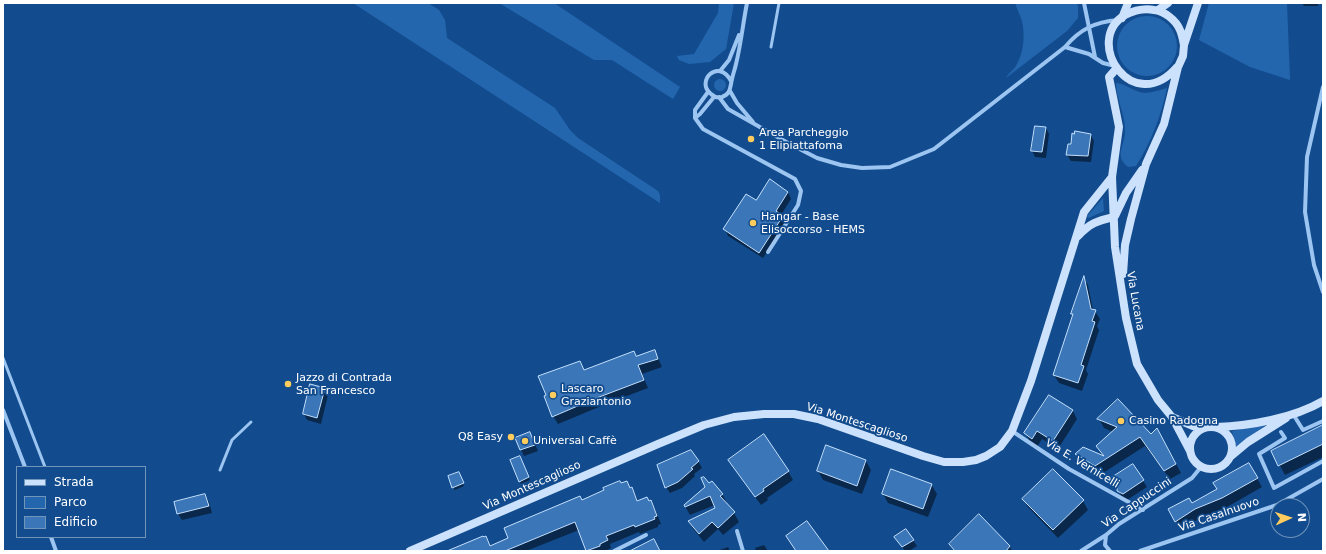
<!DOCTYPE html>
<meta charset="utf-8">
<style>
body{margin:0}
#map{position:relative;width:1326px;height:554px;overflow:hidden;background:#124c8e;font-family:"DejaVu Sans",sans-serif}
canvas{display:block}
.frame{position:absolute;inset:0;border:4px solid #fff;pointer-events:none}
.legend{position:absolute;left:16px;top:466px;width:130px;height:72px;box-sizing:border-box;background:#124c8e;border:1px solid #7194bb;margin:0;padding:5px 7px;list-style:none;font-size:12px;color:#fff}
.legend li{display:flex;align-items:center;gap:8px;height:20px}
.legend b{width:20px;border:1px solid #7194bb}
.north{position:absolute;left:1270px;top:498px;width:40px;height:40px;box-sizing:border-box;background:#124c8e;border:1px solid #7194bb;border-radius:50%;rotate:87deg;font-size:11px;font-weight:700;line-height:16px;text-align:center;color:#fff}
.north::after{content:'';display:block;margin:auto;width:14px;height:18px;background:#ffcc5d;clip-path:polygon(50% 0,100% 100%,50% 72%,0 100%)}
</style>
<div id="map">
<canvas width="1326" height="554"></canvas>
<div class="frame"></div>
<ul class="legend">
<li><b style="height:5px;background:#cbe1fc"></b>Strada</li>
<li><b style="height:11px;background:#2466ae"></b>Parco</li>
<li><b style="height:11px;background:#3b76b8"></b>Edificio</li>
</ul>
<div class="north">N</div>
</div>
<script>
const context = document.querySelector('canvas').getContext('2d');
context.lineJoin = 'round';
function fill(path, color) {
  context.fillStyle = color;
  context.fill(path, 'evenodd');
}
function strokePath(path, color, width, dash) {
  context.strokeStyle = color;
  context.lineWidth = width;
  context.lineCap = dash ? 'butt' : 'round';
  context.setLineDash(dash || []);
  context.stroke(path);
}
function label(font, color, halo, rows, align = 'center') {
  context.font = font + ' "DejaVu Sans",sans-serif';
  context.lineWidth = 3.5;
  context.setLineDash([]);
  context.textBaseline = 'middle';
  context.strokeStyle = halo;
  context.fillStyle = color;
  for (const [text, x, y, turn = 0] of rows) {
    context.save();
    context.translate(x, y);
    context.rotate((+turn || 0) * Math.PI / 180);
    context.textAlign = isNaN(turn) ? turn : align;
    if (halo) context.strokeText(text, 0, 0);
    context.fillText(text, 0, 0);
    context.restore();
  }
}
fill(new Path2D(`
 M 353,3 L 428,3 L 439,10 L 445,20 L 447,38 L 555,108 L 570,130 L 578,138 L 658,191 L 660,195 L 660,203 Z
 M 499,3 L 554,3 L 680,87 L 673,99 L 612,60 L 594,60 Z
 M 719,3 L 734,3 L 726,49 L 710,62 L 689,64 L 679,60 L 677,56 L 694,54 L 718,13 Z
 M 1015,3 L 1077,3 L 1078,7 L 1078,18 L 1067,31 L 1006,78 C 1009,72 1014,70 1017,64 C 1024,52 1025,34 1022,21 C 1020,15 1017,9 1015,3 Z
 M 1209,3 L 1287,3 L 1290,80 L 1250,67 L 1199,40 Z
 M1117 46a30 30 0 1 1 60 0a30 30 0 1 1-60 0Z
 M714 85a6 6 0 1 1 12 0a6 6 0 1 1-12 0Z
 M 1116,83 C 1125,83 1134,92 1144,93 C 1151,93 1160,90 1167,88 C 1161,116 1151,142 1136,166 L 1128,167 C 1113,155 1126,145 1125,129 C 1125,114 1116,98 1116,83 Z
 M 1103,198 L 1104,211 L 1091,217 L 1088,218 L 1087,216 Z
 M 1267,424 L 1236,448 L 1232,431 Z`), '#2466ae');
fill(new Path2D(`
 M 1302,3 L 1318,3 L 1318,6 L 1304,6 Z
 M 1046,128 L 1049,134 L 1046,158 L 1035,157 L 1032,151 Z
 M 1091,135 L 1094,141 L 1091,162 L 1071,161 L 1067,155 L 1072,145 Z
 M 788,192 L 791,199 L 781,215 L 786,223 L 763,258 L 728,236 L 725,229 L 756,202 Z
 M 1084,279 L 1088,285 L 1093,310 L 1095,311 L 1100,319 L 1097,326 L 1099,330 L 1086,370 L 1088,374 L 1082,391 L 1059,383 L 1054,375 Z
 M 655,351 L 662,367 L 642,374 L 648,388 L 611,402 L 558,424 L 553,416 L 584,371 Z
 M 324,389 L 328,395 L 321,424 L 307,420 L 304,414 Z
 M 1049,396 L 1073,411 L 1077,419 L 1058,449 L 1042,439 L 1037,447 L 1030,442 L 1026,433 Z
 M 1099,419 L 1162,438 L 1181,473 L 1170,479 L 1145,446 L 1100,475 L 1081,463 L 1076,454 L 1103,457 L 1097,446 L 1113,432 L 1104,428 Z
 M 1323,426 L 1323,457 L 1285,475 L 1272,451 Z
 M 530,433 L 538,451 L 524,456 L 516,439 Z
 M 827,447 L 866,461 L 871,470 L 862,494 L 823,480 L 818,471 Z
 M 521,460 L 530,480 L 521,484 L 520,481 Z
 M 698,461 L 702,468 L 694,474 L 695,476 L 682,488 L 670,493 L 666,487 Z
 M 1249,464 L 1262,487 L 1227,507 L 1200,518 L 1181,530 L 1170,510 L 1192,505 L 1218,489 Z
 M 1133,465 L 1147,487 L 1127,500 L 1122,497 L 1118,490 L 1118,488 Z
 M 734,468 L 788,471 L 793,480 L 767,498 L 768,500 L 761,505 Z
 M 460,476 L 464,486 L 455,490 L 453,487 Z
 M 627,482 L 631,489 L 632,488 L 638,501 L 651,501 L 655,509 L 661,524 L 658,525 L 658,527 L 640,534 L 639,532 L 610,544 L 611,548 L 605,551 L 588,551 L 579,530 L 526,551 L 454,551 L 485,538 L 491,547 L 582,501 Z
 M 931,484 L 937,494 L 928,517 L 888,503 L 883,494 Z
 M 709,485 L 722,494 L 727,503 L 726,504 L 734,513 L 739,522 L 723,535 L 718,529 L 704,542 L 694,530 L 689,522 L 716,508 L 715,505 L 690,515 L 685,506 Z
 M 205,495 L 209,502 L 212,513 L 182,520 L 178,514 L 175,503 Z
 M 1023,499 L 1083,501 L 1088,510 L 1058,538 L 1028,507 Z
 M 979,516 L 1010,547 L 1012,551 L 954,551 L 950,545 Z
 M 896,538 L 913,540 L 917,546 L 909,551 L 905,551 Z
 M 764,545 L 768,551 L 756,551 L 755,548 Z
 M 728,547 L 730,551 L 717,551 Z`), '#0007');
const building = new Path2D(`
 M 1035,126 L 1046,127 L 1042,152 L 1031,151 Z
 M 1075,131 L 1091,134 L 1088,156 L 1066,155 L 1068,144 L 1071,144 L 1072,133 L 1074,134 Z
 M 770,179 L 788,192 L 776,211 L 783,216 L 759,253 L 723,229 L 746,194 L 756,200 Z
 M 1084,276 L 1091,309 L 1096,310 L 1092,321 L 1095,322 L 1081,365 L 1084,366 L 1078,383 L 1053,375 L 1073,314 L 1071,314 Z
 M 655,350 L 658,359 L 638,365 L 644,380 L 594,399 L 552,417 L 544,396 L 546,395 L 538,376 L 580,361 L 584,370 L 634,351 L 636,356 Z
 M 310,384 L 325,388 L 317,418 L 303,414 Z
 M 1049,395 L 1073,410 L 1053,441 L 1037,431 L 1032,439 L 1024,433 Z
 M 1118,399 L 1151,434 L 1157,428 L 1176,464 L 1164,471 L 1140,437 L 1095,466 L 1075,454 L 1083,447 L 1104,456 L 1096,446 L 1117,427 L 1097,419 Z
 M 1323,425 L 1323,444 L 1278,466 L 1271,451 Z
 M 530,432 L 535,445 L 520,450 L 515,438 Z
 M 764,434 L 789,471 L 763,489 L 764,491 L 755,497 L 728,460 Z
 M 826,445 L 866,460 L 857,486 L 817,471 Z
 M 691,450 L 699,461 L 691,468 L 693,469 L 678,482 L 665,488 L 657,465 Z
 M 520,456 L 529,477 L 519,482 L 510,460 Z
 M 1249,463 L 1258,478 L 1222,498 L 1195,509 L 1175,522 L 1168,509 L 1189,498 L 1192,503 L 1217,489 L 1213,483 Z
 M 1133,464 L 1144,480 L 1123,494 L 1117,491 L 1117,488 L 1111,478 Z
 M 891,469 L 932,484 L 923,509 L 882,494 Z
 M 1053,469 L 1084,500 L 1053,530 L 1022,499 Z
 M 459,472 L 464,483 L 452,488 L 448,476 Z
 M 704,477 L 709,483 L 712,481 L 723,494 L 720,496 L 735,512 L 718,528 L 712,522 L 699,534 L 688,521 L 715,508 L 710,496 L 685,507 L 684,505 L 705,487 L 701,478 Z
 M 620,481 L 621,483 L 627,481 L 630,488 L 632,487 L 637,501 L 647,497 L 649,501 L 651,500 L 657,516 L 654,517 L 655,519 L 635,527 L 634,525 L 606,536 L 608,540 L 600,544 L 600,546 L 586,551 L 575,522 L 505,551 L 447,551 L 483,536 L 484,537 L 486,536 L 490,546 L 508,538 L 504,528 L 580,496 L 582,500 L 604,490 L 603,488 Z
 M 205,494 L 209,506 L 177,514 L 174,502 Z
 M 979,514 L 1010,546 L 1006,551 L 955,551 L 949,544 Z
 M 807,521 L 829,551 L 796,551 L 786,536 Z
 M 906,529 L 914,540 L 902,547 L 894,537 Z
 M 654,539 L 660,551 L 630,551 Z`);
fill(building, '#3b76b8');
strokePath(building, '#c3dffc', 1);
strokePath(new Path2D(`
 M 771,47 L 779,3
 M 3,358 L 45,467
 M 220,470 L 232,440 L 251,422`), '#9cc5f1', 3);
strokePath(new Path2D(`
 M 1084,3 L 1095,57
 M 1065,47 L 1089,54 L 1103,63 L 1115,66
 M 720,71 L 729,60 L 739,35
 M 731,81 C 718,57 695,82 711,94 C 714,97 718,98 722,97 C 731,94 730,87 732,79 C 733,74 735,69 736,64 C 741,44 743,23 747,3
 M 1323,87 L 1307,157 L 1305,212 L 1314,265 L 1323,292
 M 730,91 L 737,103 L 753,122
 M 708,92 L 695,110 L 695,118 L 703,129 L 795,179 L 801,191 L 798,205 L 768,252
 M 719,97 L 728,109 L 788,143 L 817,158 L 841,165 L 862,168 L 890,167 L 934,149 L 1065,47 C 1080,29 1095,22 1118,20
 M 695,118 L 700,114 L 714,97
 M 3,410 L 25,467
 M 1293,414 L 1303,430 L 1323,421
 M 1012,431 L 1069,469 L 1143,510
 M 1281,432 L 1285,438 L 1259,454 L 1274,488 L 1323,461
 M 737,531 L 743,551
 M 1106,535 L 1105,545 L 1110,551
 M 51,537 L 56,551
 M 614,551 L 646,535
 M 1081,551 L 1106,535 L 1119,524 L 1192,478 L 1201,467
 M 1140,551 L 1277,505 L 1323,479`), '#9cc5f1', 4);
strokePath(new Path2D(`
 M 1158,10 L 1168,3
 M 1122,18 L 1128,3
 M 1177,67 C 1133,118 1082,41 1125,15 C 1135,10 1143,8 1154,10 C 1164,11 1176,20 1180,30 C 1182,34 1183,40 1184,45
 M 1116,69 L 1109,77 L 1119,127 L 1112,177 L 1115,247 L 1126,318 L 1137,364 L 1158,400 L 1172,417 L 1190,451
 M 1115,216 L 1126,193 L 1142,170
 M 1078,236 C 1090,223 1097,221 1114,217
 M 1123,274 L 1125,245 L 1131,219 L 1146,164 L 1164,124 L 1178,67 L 1183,56 L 1184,45 L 1198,3
 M 1172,417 L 1193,426 L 1205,427
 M1190 448a21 21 0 1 1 42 0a21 21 0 1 1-42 0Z
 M 1216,427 C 1250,426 1294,418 1323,401
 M 1230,457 L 1248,442 L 1286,418
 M 410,551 L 658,444 L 704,425 L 734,417 L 764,414 L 794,414 L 818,419 L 923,456 L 944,462 L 963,462 L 976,460 L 986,456 L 1000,447 L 1012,431 L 1031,381 L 1084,212 L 1112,177`), '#cbe1fc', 8);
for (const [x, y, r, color] of [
 [751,139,4,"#ffcc5d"],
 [753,223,4,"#ffcc5d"],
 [288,384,4,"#ffcc5d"],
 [553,395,4,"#ffcc5d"],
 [1121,421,4,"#ffcc5d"],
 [511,437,4,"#ffcc5d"],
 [525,441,4,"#ffcc5d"]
]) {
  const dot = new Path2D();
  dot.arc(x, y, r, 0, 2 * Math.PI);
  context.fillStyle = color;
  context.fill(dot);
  strokePath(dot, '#124c8e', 1.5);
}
label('11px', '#fff', '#124c8e', [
 ["Area Parcheggio",759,133],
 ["1 Elipiattafoma",759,146],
 ["Hangar - Base",761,217],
 ["Elisoccorso - HEMS",761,230],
 ["Jazzo di Contrada",296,378],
 ["San Francesco",296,391],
 ["Lascaro",561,389],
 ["Graziantonio",561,402],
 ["Casino Radogna",1129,421],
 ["Q8 Easy",503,437,"right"],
 ["Universal Caffè",533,441]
], 'left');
label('11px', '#fff', '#124c8e', [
 ["Via Lucana",1135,301,80],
 ["Via Montescaglioso",857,423,18],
 ["Via E. Vernicelli",1082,464,31],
 ["Via Montescaglioso",532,486,-24],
 ["Via Cappuccini",1137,503,-34],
 ["Via Casalnuovo",1219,515,-19]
]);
</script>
